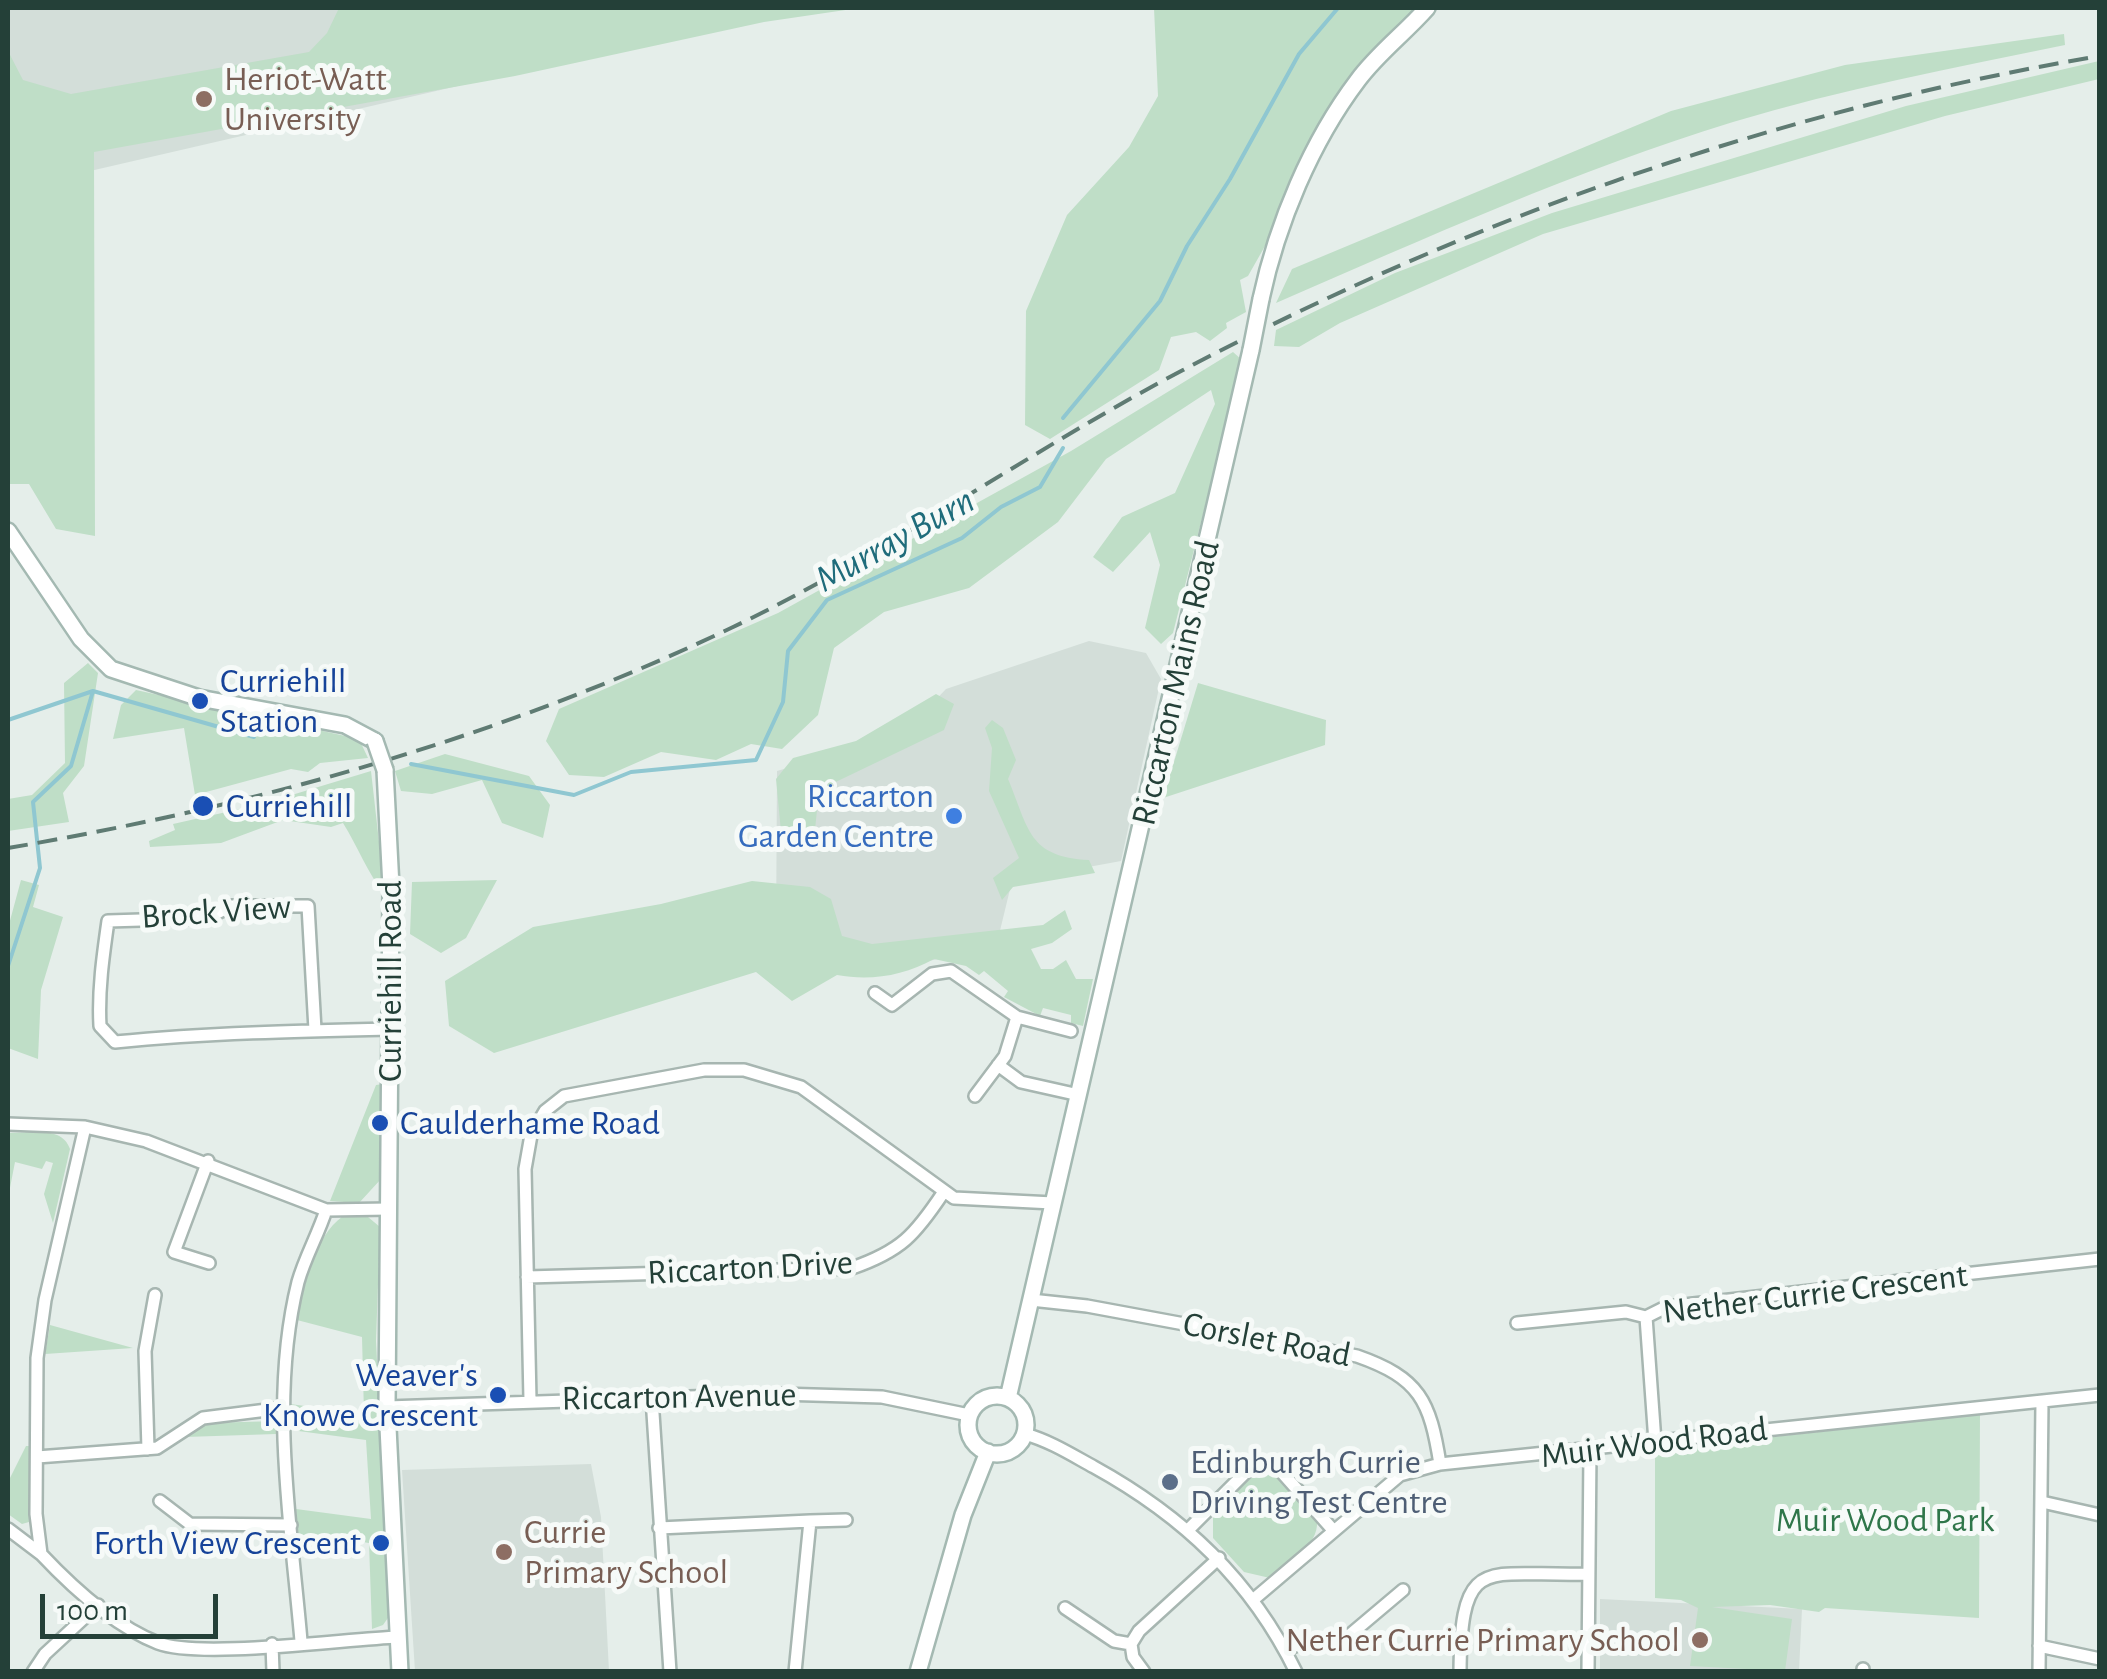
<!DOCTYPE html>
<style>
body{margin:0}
#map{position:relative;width:2107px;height:1679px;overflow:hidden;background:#e5eeea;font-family:"Alegreya Sans",sans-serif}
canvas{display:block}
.frame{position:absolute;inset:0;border:10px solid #244038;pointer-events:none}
.scale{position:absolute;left:40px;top:1594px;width:178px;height:45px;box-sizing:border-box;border:5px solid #244038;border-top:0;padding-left:12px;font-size:30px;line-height:35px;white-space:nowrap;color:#244038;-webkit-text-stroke:8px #f6faf8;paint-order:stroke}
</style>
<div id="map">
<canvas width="2107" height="1679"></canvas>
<div class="frame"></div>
<div class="scale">100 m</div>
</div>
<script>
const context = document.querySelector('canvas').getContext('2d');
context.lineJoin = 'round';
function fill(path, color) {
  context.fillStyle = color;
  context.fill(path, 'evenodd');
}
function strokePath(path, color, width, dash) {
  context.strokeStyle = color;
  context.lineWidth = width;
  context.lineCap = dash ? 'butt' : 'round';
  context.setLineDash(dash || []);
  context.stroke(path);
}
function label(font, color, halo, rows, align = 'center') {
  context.font = font + ' "Alegreya Sans",sans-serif';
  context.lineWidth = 10;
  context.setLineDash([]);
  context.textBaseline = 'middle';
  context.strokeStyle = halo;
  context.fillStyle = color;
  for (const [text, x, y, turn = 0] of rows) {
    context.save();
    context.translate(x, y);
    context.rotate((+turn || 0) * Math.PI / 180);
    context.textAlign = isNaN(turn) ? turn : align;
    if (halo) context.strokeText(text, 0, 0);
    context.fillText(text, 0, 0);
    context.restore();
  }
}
fill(new Path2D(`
 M 8,8 L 795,8 L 8,190 Z
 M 1089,641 L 1146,653 L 1161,679 L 1121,861 L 1012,881 L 997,943 L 892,971 L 776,940 L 777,771 L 902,735 L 946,689 Z
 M 591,1464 L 601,1517 L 609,1671 L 415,1671 L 402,1470 Z
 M 1600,1599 L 1802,1609 L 1799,1671 L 1600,1671 Z`), '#d3ded9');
fill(new Path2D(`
 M 339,8 L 859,8 L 764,22 L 515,76 L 94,152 L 95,536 L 56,529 L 29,484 L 8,484 L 8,51 L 23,80 L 71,94 L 309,52 L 327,33 Z
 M 1154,8 L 1415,8 L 1336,101 L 1269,239 L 1248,276 L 1240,280 L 1246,312 L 1226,323 L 1227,328 L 1210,341 L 1196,332 L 1171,337 L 1159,370 L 1050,439 L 1025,425 L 1026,311 L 1067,215 L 1129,147 L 1158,96 Z
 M 2064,34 L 2065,45 C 1954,68 1842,89 1733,122 C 1576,170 1426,238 1276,303 L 1292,269 L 1671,111 L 1845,65 Z
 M 2099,61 L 2099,79 L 1945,116 L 1543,234 L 1340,323 L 1299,347 L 1274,346 L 1276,330 L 1395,273 L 1552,213 L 1906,106 Z
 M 1233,352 L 1242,360 L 1173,633 L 1161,644 L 1145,628 L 1160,565 L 1150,532 L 1113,572 L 1093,557 L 1122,517 L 1175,493 L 1215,404 L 1211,390 L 1106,459 L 1058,522 L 969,588 L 884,612 L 834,648 L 818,715 L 782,749 L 751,744 L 716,760 L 661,752 L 604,777 L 569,775 L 546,741 L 559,709 L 778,613 L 1071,451 Z
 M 88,663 L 98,673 L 84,766 L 63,793 L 69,822 L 8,831 L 8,799 L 32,795 L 65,763 L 64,683 Z
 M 1198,683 L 1326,720 L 1325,745 L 1163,798 Z
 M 136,690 L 359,739 L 368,758 L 320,763 L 308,772 L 291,769 L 195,795 L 184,728 L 113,739 L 121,705 Z
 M 936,694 L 954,704 L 944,730 L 819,790 L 814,840 L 782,842 L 776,779 L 793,758 L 856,741 Z
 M 992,720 L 1003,728 L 1016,760 L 1008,779 C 1029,829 1028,857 1089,860 L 1095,873 L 1013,887 L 1002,900 L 993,878 L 1019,858 L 989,791 L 992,748 L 985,728 Z
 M 445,754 L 529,776 L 550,805 L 543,838 L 502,823 L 482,780 L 432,794 L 401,791 L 395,771 Z
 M 371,771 L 385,895 C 367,872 358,847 343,823 L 331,827 L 283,820 L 221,843 L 150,847 L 149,841 L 175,830 L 173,824 L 262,804 Z
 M 21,880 L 39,885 L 33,907 L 63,917 L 41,990 L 38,1059 L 8,1048 L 8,928 Z
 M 497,880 L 466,938 L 441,953 L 410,934 L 412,882 Z
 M 752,881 L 810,887 L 831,899 L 842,936 L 872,944 L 1043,925 L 1065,910 L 1072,929 L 1052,943 L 1031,949 L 1041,969 L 1053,969 L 1066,960 L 1076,979 L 1093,979 L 1083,1026 L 1071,1023 L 1071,1015 L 1043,1008 L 1040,1016 L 1004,997 L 1008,991 L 984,971 L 979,975 L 966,966 L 934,959 C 904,976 870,981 837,975 L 792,1001 L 756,972 L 494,1053 L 449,1026 L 445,981 L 533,927 L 661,904 Z
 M 383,1084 L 381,1179 L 359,1203 L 330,1201 L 376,1085 Z
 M 8,1133 C 29,1133 62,1125 70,1149 L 53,1223 L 44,1194 L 53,1163 L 46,1161 L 42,1169 L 15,1162 L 8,1198 Z
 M 343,1216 L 368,1217 L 380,1227 L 376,1341 L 390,1615 L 383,1625 L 372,1629 L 369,1543 L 311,1534 L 305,1537 L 307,1556 L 299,1554 L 296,1509 L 371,1519 L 366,1440 L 291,1430 L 290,1404 L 364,1414 L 362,1337 L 297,1320 C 305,1285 313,1238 343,1216 Z
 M 50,1325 L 133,1348 L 45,1354 Z
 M 1980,1414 L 1979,1618 L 1825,1608 L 1819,1612 L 1770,1605 L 1712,1607 L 1792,1619 L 1785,1671 L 1690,1666 L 1698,1608 L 1681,1600 L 1655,1598 L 1655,1450 Z
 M 277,1421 L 276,1434 L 185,1437 L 207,1423 Z
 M 26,1446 L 30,1446 L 29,1522 L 22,1524 L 8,1514 L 8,1482 Z
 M 1265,1472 L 1275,1476 L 1317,1521 C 1319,1546 1288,1563 1270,1578 L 1244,1572 L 1213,1538 L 1213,1515 L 1253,1476 Z`), '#bfdec7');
strokePath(new Path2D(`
 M 1063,418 L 1160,301 L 1187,246 L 1230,179 L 1299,54 L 1338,8
 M 8,720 L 93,691 L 254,737
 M 411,764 L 574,795 L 631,772 L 756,760 L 783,702 L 788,651 L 827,600 L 962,538 L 1001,507 L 1040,487 L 1063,448
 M 8,966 L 40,868 L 33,802 L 71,766 L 93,691`), '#8fc7d1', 4);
const street = new Path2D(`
 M 875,993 L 892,1005 L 932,974 L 951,971 L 1017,1017 L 1005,1056 L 975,1096
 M 1017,1017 L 1071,1031
 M 315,1030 L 308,906 L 231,906 L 207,918 L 108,921 C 103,956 98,991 100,1026 L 115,1042 C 207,1033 298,1031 391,1029
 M 998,1065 L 1021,1082 L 1079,1095
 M 8,1124 L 85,1127 L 146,1141 L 326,1210 L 389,1209
 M 85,1127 L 45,1300 L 37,1358 L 36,1514 L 41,1554 C 73,1588 114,1626 158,1643 C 200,1659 345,1639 398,1637
 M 208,1161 L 174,1252 L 209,1263
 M 527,1277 L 852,1268 C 901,1251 915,1235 943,1193
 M 1031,1300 L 1087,1306 L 1357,1356 C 1420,1378 1430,1401 1440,1464
 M 1646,1317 L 1655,1442
 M 1517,1323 L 1626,1312 L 1646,1317 L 1666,1307 L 2100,1259
 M 652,1398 L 670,1672
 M 530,1400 L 525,1169 L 531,1135 L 545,1111 L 564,1096 L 704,1070 L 744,1070 L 801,1087 L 954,1198 L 1053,1203
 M 387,1407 L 779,1394 L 882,1397 L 969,1415
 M 1025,1434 C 1050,1441 1072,1455 1094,1467 C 1183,1516 1251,1580 1296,1672
 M 148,1449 L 145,1351 L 155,1295
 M 37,1457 L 157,1448 L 203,1418 L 283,1408
 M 160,1501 L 190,1524 L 291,1525
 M 2042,1502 L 2100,1515
 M 810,1521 L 846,1520
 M 659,1528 L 810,1521 L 795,1672
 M 8,1529 L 41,1554
 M 1189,1529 L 1248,1470 L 1268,1463 L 1278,1468 L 1333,1530
 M 1254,1599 L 1400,1475 L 1440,1464 L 2100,1395
 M 1065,1608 L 1114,1641 L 1131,1644 L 1133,1657 L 1144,1672
 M 301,1641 C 291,1524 269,1398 298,1282 C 305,1257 318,1235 326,1210
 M 272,1644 L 273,1672
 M 1131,1644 L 1139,1631 L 1219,1558
 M 2039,1646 L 2100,1659
 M 1285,1650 L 1309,1640 L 1339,1644 L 1403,1590
 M 33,1672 L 45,1654 L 98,1605
 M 1460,1672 C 1461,1551 1486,1577 1588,1574
 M 1588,1672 L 1590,1450
 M 1863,1672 L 1863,1669
 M 2039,1672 L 2042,1402`);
const secondary = new Path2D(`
 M 1261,299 C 1277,224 1311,142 1358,80 C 1378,53 1405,33 1427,8
 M 8,531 L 81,639 L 111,669 L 199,698 L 345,725 L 375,741
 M 385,770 L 391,887 L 387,1407 L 400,1672
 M968 1425a29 29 0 1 1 58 0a29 29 0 1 1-58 0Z
 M 1008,1398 L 1251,350
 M 918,1672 L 963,1515 L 988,1452`);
strokePath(street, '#a7b6b1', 16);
strokePath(secondary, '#a4b9b2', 20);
strokePath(street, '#fff', 11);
strokePath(secondary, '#fff', 15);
strokePath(new Path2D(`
 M 8,848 C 256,806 502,737 731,628 C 888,553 1029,451 1183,370 C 1471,218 1778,110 2100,56`), '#5f7b73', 4, [20, 10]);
const secondaryBridge = new Path2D(`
 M 1251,350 L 1261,299
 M 375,741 L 385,770`);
strokePath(secondaryBridge, '#a4b9b2', 20, []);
strokePath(secondaryBridge, '#fff', 15);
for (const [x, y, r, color] of [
 [204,99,10,"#8d6e63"],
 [200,701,10,"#1a4fb4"],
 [203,806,12,"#1a4fb4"],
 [954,816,10,"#3f7fe0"],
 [380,1123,10,"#1a4fb4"],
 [498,1395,10,"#1a4fb4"],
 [1170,1482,10,"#5c6f8a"],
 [381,1543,10,"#1a4fb4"],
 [504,1552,10,"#8d6e63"],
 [1700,1640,10,"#8d6e63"]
]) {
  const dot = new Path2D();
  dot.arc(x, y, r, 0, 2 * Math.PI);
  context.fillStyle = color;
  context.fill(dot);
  strokePath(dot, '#f6faf8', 4);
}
label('35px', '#785e54', '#f6faf8', [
 ["Heriot-Watt",224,79],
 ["University",224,119],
 ["Currie",524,1532],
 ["Primary School",524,1572],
 ["Nether Currie Primary School",1680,1640,"right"]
], 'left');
label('35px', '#164399', '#f6faf8', [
 ["Curriehill",220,681],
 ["Station",220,721],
 ["Curriehill",226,806],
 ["Caulderhame Road",400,1123],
 ["Weaver's",478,1375,"right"],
 ["Knowe Crescent",478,1415,"right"],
 ["Forth View Crescent",361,1543,"right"]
], 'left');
label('35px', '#244038', '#f6faf8', [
 ["Riccarton Mains Road",1176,683,-77],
 ["Brock View",216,912,-4],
 ["Curriehill Road",390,981,-90],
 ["Riccarton Drive",750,1268,-3],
 ["Nether Currie Crescent",1815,1294,-7],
 ["Corslet Road",1267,1340,11],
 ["Riccarton Avenue",679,1397,-1],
 ["Muir Wood Road",1654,1443,-7]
]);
label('35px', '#366cbe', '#f6faf8', [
 ["Riccarton",934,796],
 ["Garden Centre",934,836]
], 'right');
label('35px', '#4e5e75', '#f6faf8', [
 ["Edinburgh Currie",1190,1462],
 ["Driving Test Centre",1190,1502]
], 'left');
label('35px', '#2f764a', '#f6faf8', [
 ["Muir Wood Park",1885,1520]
]);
label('italic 38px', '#1f6c7b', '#f6faf8', [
 ["Murray Burn",895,540,-29]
]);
</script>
